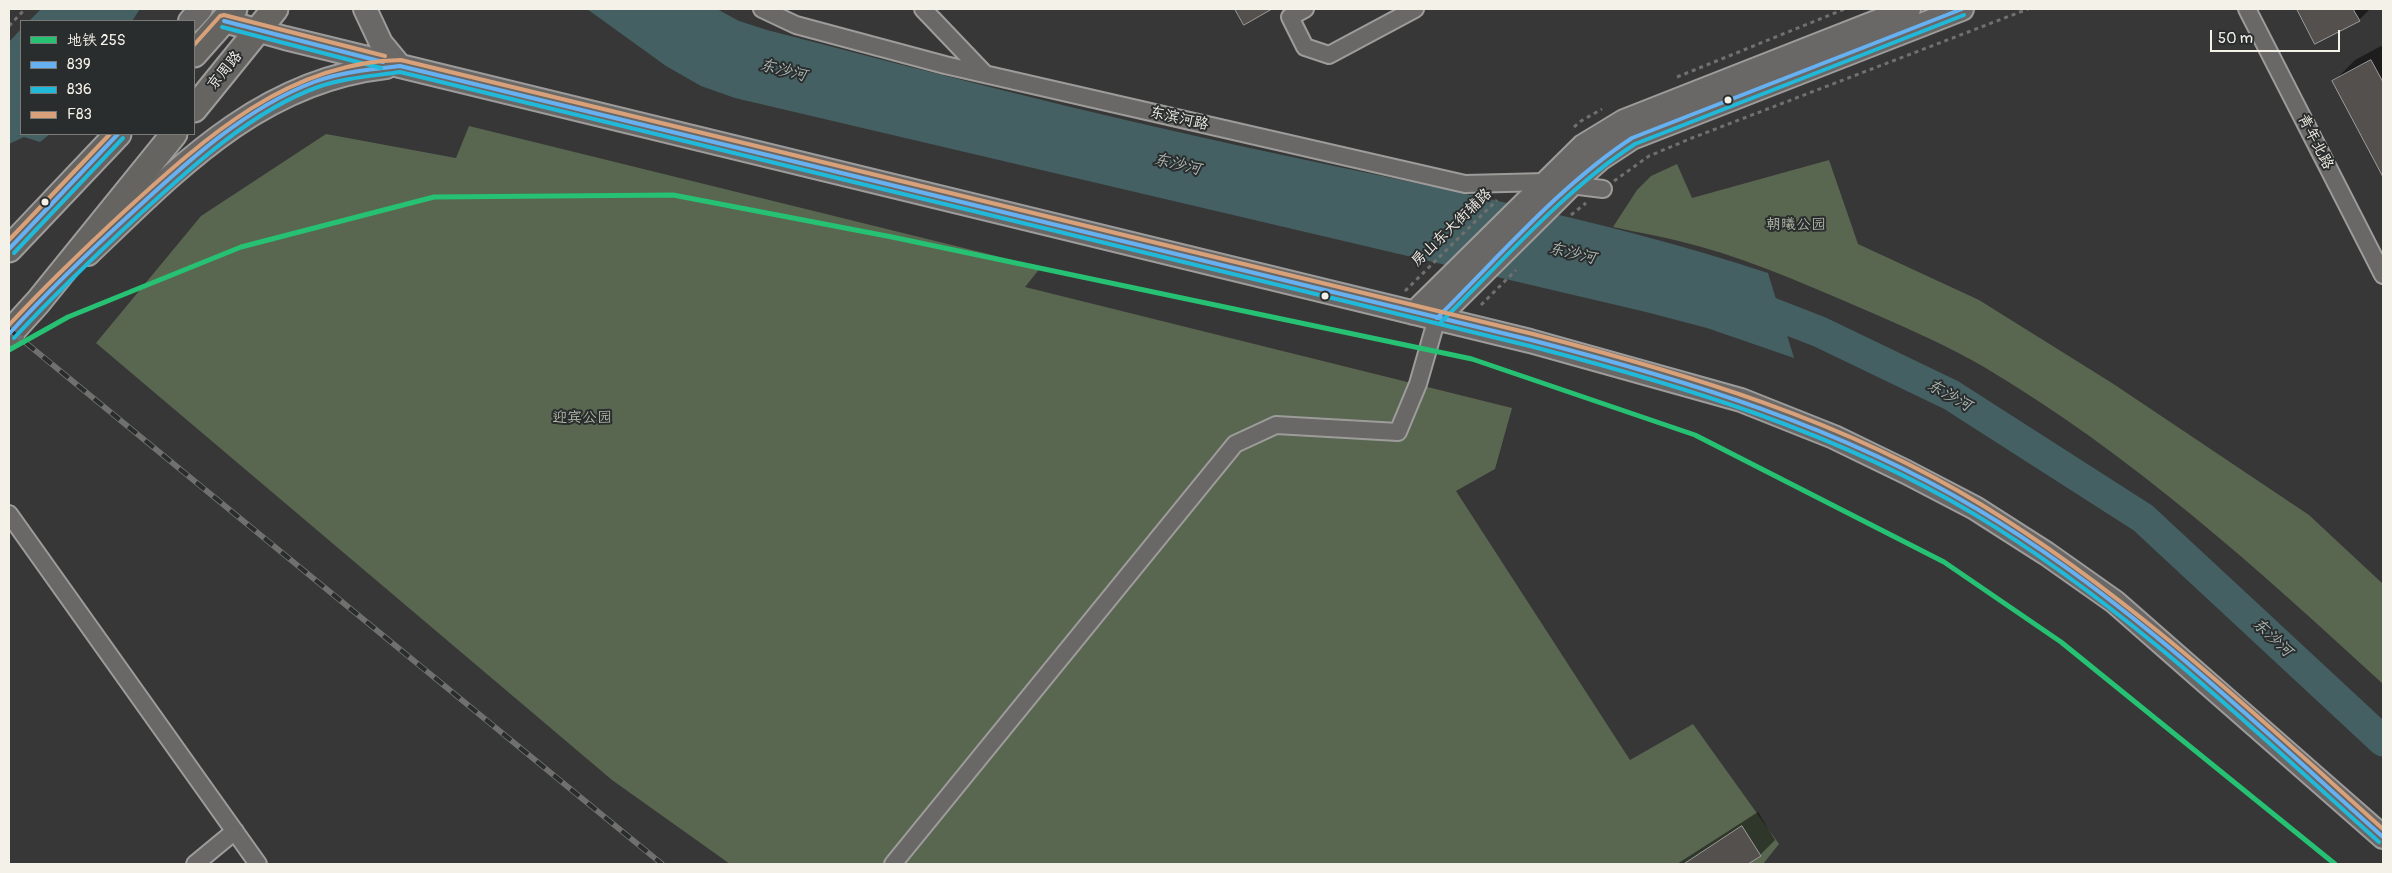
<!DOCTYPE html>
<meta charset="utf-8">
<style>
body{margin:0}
#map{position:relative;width:2392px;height:873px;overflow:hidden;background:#373737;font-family:Pangolin,"LXGW WenKai TC",sans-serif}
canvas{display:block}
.frame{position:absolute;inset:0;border:10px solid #f4f1e8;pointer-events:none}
.legend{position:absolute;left:20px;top:20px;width:175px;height:115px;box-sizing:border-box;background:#2a2d2e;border:1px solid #7b7b78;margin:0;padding:6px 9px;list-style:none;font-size:15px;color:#f4f1e8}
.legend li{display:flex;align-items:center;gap:10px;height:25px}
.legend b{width:25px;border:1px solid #7b7b78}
.scale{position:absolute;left:2210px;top:30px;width:130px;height:22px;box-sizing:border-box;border:2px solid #f4f1e8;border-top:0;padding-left:6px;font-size:15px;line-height:18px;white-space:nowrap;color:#f4f1e8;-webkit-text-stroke:4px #2a2d2e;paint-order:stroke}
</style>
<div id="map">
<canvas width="2392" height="873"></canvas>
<div class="frame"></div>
<ul class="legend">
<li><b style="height:6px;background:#26c172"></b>地铁 25S</li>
<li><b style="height:6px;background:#66b1f2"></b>839</li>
<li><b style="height:6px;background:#20b9da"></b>836</li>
<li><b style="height:6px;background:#d9a179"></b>F83</li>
</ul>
<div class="scale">50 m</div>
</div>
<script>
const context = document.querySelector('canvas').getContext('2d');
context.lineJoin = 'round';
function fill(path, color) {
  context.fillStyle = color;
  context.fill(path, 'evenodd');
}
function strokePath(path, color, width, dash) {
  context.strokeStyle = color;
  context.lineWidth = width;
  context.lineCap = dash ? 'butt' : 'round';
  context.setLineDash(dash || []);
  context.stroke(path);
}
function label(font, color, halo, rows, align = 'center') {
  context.font = font + ' Pangolin,"LXGW WenKai TC",sans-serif';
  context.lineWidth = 4;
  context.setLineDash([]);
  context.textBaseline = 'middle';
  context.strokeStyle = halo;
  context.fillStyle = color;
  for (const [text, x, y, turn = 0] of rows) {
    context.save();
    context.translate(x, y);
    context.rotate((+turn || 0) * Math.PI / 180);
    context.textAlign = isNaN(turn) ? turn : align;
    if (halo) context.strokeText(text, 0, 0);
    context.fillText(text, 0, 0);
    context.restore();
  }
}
fill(new Path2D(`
 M 469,126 L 1041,267 L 1025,287 L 1512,408 L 1495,469 L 1456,491 L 1630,760 L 1693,724 L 1779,844 L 1763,864 L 730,864 L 612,780 L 96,343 L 201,216 L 326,134 L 456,158 Z
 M 1829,160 L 1858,244 L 1979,300 L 2112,383 L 2309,515 L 2383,584 L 2383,684 C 2258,569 2131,454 1984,367 C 1950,347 1913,331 1877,315 C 1818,290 1760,263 1698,246 C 1670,238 1641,233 1613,227 L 1637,190 L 1651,176 L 1677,164 L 1692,198 Z`), '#596650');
fill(new Path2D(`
 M 41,9 L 140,9 L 132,21 L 29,21 Z
 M 587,9 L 717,9 L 739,21 L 767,30 C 925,71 1084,112 1245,147 C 1420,185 1598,217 1768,273 L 1794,358 L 1707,328 L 1646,312 L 735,98 L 701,86 L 666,66 Z
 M 21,29 L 21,134 L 50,134 L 40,142 L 24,137 L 9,144 L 9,42 Z`), '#456063');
fill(new Path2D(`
 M 2299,9 L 2370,9 L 2359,20 L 2316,42 Z
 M 2383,45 L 2383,174 L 2334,81 L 2355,60 Z
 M 1758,812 L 1775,840 L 1760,855 L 1746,864 L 1677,864 Z`), '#0007');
strokePath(new Path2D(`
 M 1743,302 L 1820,332 L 1951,395 L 2143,518 L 2383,741`), '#456063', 31);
const building = new Path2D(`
 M 1235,9 L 1272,9 L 1244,25 Z
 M 2297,9 L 2353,9 L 2360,21 L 2315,44 Z
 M 2371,60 L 2383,82 L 2383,177 L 2332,81 Z
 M 1742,826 L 1761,856 L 1748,864 L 1684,864 Z`);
fill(building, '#53504e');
strokePath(building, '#9d9c9b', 1);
const street = new Path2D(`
 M 762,9 L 796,25 L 945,65 L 1465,184 L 1546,182 L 1603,189
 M 923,9 L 985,74
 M 1305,9 L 1290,17 L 1305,47 L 1329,55 L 1415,9
 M 2247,9 L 2383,275
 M 9,514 L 258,864
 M 195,864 L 235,831
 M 893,864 L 1235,444 L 1276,425 L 1398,432 L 1418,384 L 1437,318`);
const secondary = new Path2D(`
 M 365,9 L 381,43 L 400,66
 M 190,21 L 201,9
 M 224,21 L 285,38 L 1530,341 L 1741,400 L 1834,437 L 1906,472 L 1975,508 L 2047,554 L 2115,602 L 2383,837
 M 88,254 C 176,170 259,81 386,67
 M 1414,313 L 1583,146 L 1624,121 L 1909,9
 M 1437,318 L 1575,181 L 1600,159 L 1632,138 L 1962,9`);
const primary = new Path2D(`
 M 194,54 L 234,9
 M 194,109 L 275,9
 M 9,249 L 118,134
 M 9,334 L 38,302 L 174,134`);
strokePath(street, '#9d9c9b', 20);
strokePath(secondary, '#9d9c9b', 26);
strokePath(primary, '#9d9c9b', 29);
strokePath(new Path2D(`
 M 9,26 L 25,9
 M 1677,77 L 1845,9
 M 1574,127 L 1581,121 L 1602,109
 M 1614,181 L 1649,156 L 1692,138 L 2028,9
 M 1571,215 L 1586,203
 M 1405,291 L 1497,200
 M 1481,305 L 1516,270`), '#70706f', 3, [4, 4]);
strokePath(street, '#696866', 16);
strokePath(secondary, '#696866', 22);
strokePath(primary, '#656461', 25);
const rail = new Path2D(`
 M 9,329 L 662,864`);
strokePath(rail, '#70706f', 5.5);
strokePath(rail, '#2a2d2e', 4, [11]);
strokePath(new Path2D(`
 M 224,21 L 383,62
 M 9,249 L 118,134
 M 1437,318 C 1499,257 1559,186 1632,138 L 1962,9
 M 9,334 C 49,290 92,249 136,209 C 189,160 246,108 314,82 C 340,72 373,69 400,66 L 1531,340 C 1686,380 1838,426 1977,509 C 2127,598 2253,721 2383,837`), '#66b1f2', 4);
strokePath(new Path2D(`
 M 222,27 L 381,68
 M 14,253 L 123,138
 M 1441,322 C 1502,262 1564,190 1635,144 L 1964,15
 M 14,338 C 54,295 97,254 140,214 C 190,168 253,110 318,87 C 343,78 373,76 400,72 L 1530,346 C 1684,386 1836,432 1974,514 C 2123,604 2250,726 2379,842`), '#20b9da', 4);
strokePath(new Path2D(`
 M 194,45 L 220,16 L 224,15 L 385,56
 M 9,240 L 110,134
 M 9,325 C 47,284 87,246 128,208 C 206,137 289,62 401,60 L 1533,334 C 1688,374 1843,420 1982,505 C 2129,595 2255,714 2383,829`), '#d9a179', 4);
strokePath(new Path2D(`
 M 9,350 L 68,317 L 241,247 L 434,197 L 673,195 L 892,237 L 1472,359 L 1695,435 L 1944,562 L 2061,642 L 2335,864`), '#26c172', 5);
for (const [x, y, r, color] of [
 [1728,100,4.5,"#f4f1e8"],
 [45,202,4.5,"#f4f1e8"],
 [1325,296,4.5,"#f4f1e8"]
]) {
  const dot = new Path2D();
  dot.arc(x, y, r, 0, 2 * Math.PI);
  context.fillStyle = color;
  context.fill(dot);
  strokePath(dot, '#2a2d2e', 2);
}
label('15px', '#f4f1e8', '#2a2d2e', [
 ["京周路",225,71,-51],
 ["东滨河路",1179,119,13],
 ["青年北路",2315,142,63],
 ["房山东大街辅路",1452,228,-44]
]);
label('15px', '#b0b6a5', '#2a2d2e', [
 ["朝曦公园",1796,225],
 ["迎宾公园",582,418]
]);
label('italic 16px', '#aeb9b4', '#2a2d2e', [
 ["东沙河",783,71,14],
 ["东沙河",1177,165,13],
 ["东沙河",1572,254,13],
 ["东沙河",1949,396,29],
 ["东沙河",2272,638,43]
]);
</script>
